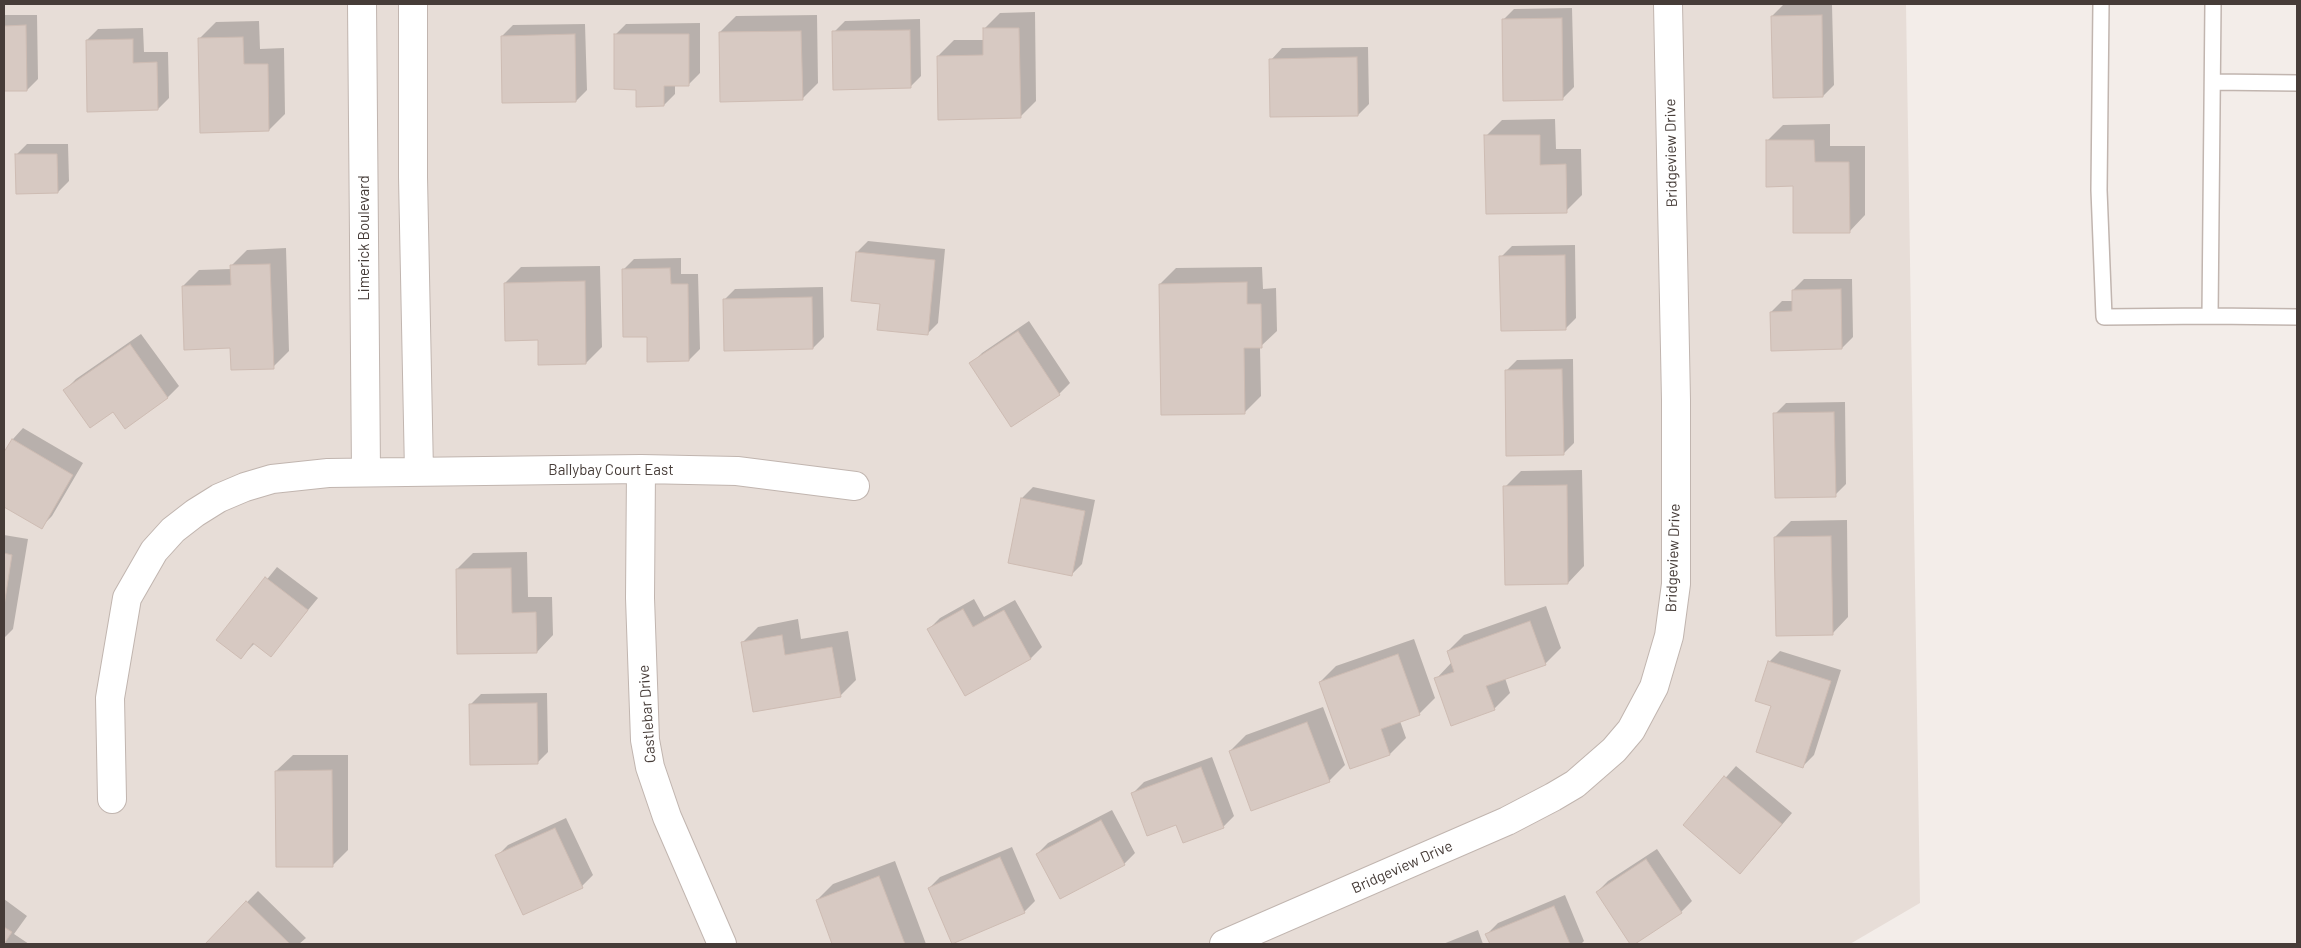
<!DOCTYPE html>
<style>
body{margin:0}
#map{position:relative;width:2301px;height:948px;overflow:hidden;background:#f3ede9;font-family:Barlow,sans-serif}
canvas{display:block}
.frame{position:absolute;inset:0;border:5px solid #463c38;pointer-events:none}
</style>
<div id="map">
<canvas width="2301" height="948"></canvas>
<div class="frame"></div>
</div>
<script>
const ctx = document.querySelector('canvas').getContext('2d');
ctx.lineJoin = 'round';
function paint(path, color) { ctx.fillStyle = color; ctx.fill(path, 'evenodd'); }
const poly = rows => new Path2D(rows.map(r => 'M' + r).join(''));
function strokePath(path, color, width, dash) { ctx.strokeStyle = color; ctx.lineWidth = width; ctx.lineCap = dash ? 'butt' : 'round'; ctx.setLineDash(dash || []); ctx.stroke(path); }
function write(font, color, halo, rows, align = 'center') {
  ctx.font = font + ' Barlow,sans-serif'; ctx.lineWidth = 4.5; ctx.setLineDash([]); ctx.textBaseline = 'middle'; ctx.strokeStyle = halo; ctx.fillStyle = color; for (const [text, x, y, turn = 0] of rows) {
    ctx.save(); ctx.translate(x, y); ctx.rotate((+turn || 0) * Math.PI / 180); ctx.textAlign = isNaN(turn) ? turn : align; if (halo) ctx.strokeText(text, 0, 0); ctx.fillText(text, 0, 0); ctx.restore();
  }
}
paint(poly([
 [4,4,1906,4,1920,903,1850,944,4,944]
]), '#e7ddd7');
paint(poly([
 [1783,5,1832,5,1834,85,1823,96,1772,16],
 [1572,8,1574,87,1563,98,1503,20,1514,9],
 [1035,12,1036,101,1020,117,938,56,954,40,984,40,984,29,1000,13],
 [4,15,37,15,38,79,27,90,4,90],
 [817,15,818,83,802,99,720,32,736,16],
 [920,19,921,76,910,87,834,32,845,21],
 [259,21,260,49,284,48,285,114,269,130,200,38,216,22],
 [700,23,700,73,689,84,675,84,675,94,664,105,637,88,615,35,626,24],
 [585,24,587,90,576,101,502,36,513,25],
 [143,28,144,52,168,52,169,98,158,109,87,40,98,29],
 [1368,47,1369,104,1358,115,1271,60,1282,48],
 [1555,119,1556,149,1581,149,1582,195,1566,211,1486,136,1502,120],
 [1830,124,1830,146,1865,146,1865,215,1849,232,1794,185,1767,141,1783,125],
 [27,144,68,144,69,181,58,192,16,155],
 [868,241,945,249,938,323,927,334,881,302,857,252],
 [1575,245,1576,318,1565,329,1501,257,1512,246],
 [286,248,289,351,273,367,232,347,183,286,199,270,231,269,231,266,247,250],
 [681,258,681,274,698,274,700,349,689,360,648,336,623,270,634,259],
 [600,266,602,347,586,363,539,339,505,283,521,267],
 [1262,267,1263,289,1276,288,1277,331,1260,347,1261,396,1245,412,1160,284,1176,268],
 [1804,279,1852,279,1853,337,1842,348,1771,312,1782,301,1793,301,1793,290],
 [823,287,824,337,813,348,724,300,735,289],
 [1029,321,1070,383,1059,394,971,364,982,353],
 [141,334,179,386,168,397,125,427,113,410,65,390,76,379],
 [1573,359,1574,443,1563,454,1506,371,1517,360],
 [1845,402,1846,484,1835,495,1775,414,1786,403],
 [23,428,83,463,52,516,41,527,4,505,4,454,13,439],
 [1582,470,1584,566,1568,583,1505,487,1521,471],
 [1033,487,1095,500,1082,564,1071,575,1022,498],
 [1847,520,1848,617,1832,634,1775,537,1791,521],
 [4,535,28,539,13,629,4,638],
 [527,552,528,597,552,597,553,635,537,652,457,569,473,553],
 [277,567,318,598,271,655,255,643,241,657,218,640],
 [974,599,984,617,1015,600,1042,647,1031,658,965,695,929,629,940,618],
 [1546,606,1561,648,1545,664,1505,678,1510,693,1494,709,1436,679,1452,662,1448,651,1464,635],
 [798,619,801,639,848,631,856,680,840,696,742,643,758,627],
 [1414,639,1435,698,1419,714,1400,721,1406,738,1390,754,1351,768,1320,682,1336,666],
 [1780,651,1841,670,1814,755,1803,766,1772,706,1769,662],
 [547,693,548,752,537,763,470,705,481,694],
 [1323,707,1345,765,1329,781,1230,751,1246,735],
 [293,755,348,755,348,850,332,866,276,771],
 [1212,757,1234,816,1223,827,1176,823,1133,793,1144,782],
 [1736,766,1792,813,1751,861,1684,825],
 [1112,810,1135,853,1124,864,1037,854,1048,843],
 [566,818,593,875,582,886,497,856,508,845],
 [1012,847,1035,901,1024,912,929,888,940,877],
 [1657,849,1692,901,1681,912,1631,944,1597,892,1608,881],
 [895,861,926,944,834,944,817,900,833,884],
 [258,891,306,938,299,944,206,944],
 [1565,895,1584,941,1581,944,1491,944,1487,934,1498,923],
 [4,899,27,916,14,934,29,944,4,944],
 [1478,930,1483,944,1443,944],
 [171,943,171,944,125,944,126,944]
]), '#0003');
const building = poly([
 [1822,15,1823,97,1773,98,1771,16,1822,15],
 [1562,18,1563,100,1503,101,1502,19,1562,18],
 [26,25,27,91,4,91,4,26,26,25],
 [983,28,1019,28,1021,118,938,120,937,56,983,55,983,28],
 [910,30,911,88,833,90,832,31,910,30],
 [801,31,803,100,720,102,719,32,801,31],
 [575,34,576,102,502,103,501,36,575,34],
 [614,34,689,34,689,86,664,86,664,106,636,107,636,90,614,89,614,34],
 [243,37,244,64,268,64,269,131,200,133,198,38,243,37],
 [133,39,133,63,157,62,158,110,87,112,86,40,133,39],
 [1357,57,1358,116,1270,117,1269,59,1357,57],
 [1484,135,1540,135,1540,165,1566,164,1567,213,1486,214,1484,135],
 [1766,140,1814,140,1815,162,1849,162,1850,233,1793,233,1793,186,1766,187,1766,140],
 [15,154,57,154,58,193,16,194,15,154],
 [856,252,935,260,928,335,877,330,880,304,851,301,856,252],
 [1565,255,1566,330,1501,331,1499,256,1565,255],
 [270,264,274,369,231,370,230,348,184,350,182,286,231,285,230,265,270,264],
 [670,268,671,284,688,284,689,361,647,362,647,337,623,337,622,269,670,268],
 [585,281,586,364,538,365,538,340,505,341,504,283,585,281],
 [1247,282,1247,304,1261,304,1262,348,1244,348,1245,414,1161,415,1159,284,1247,282],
 [1841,289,1842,349,1771,351,1770,312,1792,311,1792,290,1841,289],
 [812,297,813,349,724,351,723,299,812,297],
 [1018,331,1060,395,1011,427,969,363,1018,331],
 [130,344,168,398,125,429,113,412,90,428,63,390,130,344],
 [1562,369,1564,455,1506,456,1505,370,1562,369],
 [1834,412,1836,497,1775,498,1773,413,1834,412],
 [12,439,73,475,42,529,4,507,4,452,12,439],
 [1567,485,1568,584,1505,585,1503,486,1567,485],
 [1021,498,1085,511,1072,576,1008,563,1021,498],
 [1831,536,1833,635,1776,636,1774,537,1831,536],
 [4,553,12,555,4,606,4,553],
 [511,568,512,613,536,612,537,653,457,654,456,569,511,568],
 [265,577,308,610,271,657,253,643,241,659,216,640,265,577],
 [963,609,973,627,1004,610,1031,659,965,696,927,629,963,609],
 [1530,621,1546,665,1486,686,1495,710,1451,726,1434,678,1454,672,1447,651,1530,621],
 [782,635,785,655,832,647,841,697,753,712,741,642,782,635],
 [1398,654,1420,715,1381,729,1390,755,1350,769,1319,682,1398,654],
 [1768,661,1831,681,1803,768,1756,752,1771,706,1755,701,1768,661],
 [537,703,538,764,470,765,469,704,537,703],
 [1307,722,1330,782,1251,811,1229,751,1307,722],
 [1201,767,1224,828,1183,843,1176,825,1147,836,1131,793,1201,767],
 [332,770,333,867,276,867,275,771,332,770],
 [1724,776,1782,824,1740,874,1683,825,1724,776],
 [1101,820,1125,865,1060,899,1036,854,1101,820],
 [555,828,583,888,523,915,495,855,555,828],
 [1000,857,1025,913,952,944,928,888,1000,857],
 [1646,859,1682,913,1635,944,1630,944,1596,892,1646,859],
 [879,876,905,944,832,944,816,900,879,876],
 [246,901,290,944,205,944,246,901],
 [1554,906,1570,944,1490,944,1485,934,1554,906],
 [4,927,12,932,4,944,4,927]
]);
paint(building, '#d7c9c2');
strokePath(building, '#cebcb3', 1);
const lane = poly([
 [2101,4,2099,190,2104,317,2210,316,2213,4],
 [2213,82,2297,83],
 [2210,316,2297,317]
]);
const street = poly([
 [362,4,366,472],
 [413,4,413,177,419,472],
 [641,469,640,598,645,740,650,767,667,817,722,944],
 [112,799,110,698,127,598,154,551,173,530,195,513,219,498,245,487,272,479,328,473,641,469,737,471,855,486],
 [1224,944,1507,821,1553,797,1575,784,1614,750,1631,730,1654,687,1669,636,1676,584,1676,400,1668,4]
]);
strokePath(lane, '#c1b5af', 18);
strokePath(street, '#c1b5af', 30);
strokePath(lane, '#fff', 15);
strokePath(street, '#fff', 28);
write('15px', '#463c38', '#fff', [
 ["Bridgeview Drive",1671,153,-91],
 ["Limerick Boulevard",364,238,-90],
 ["Ballybay Court East",611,470],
 ["Bridgeview Drive",1673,558,-88],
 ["Castlebar Drive",647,714,-94],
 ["Bridgeview Drive",1402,867,-24]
]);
</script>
